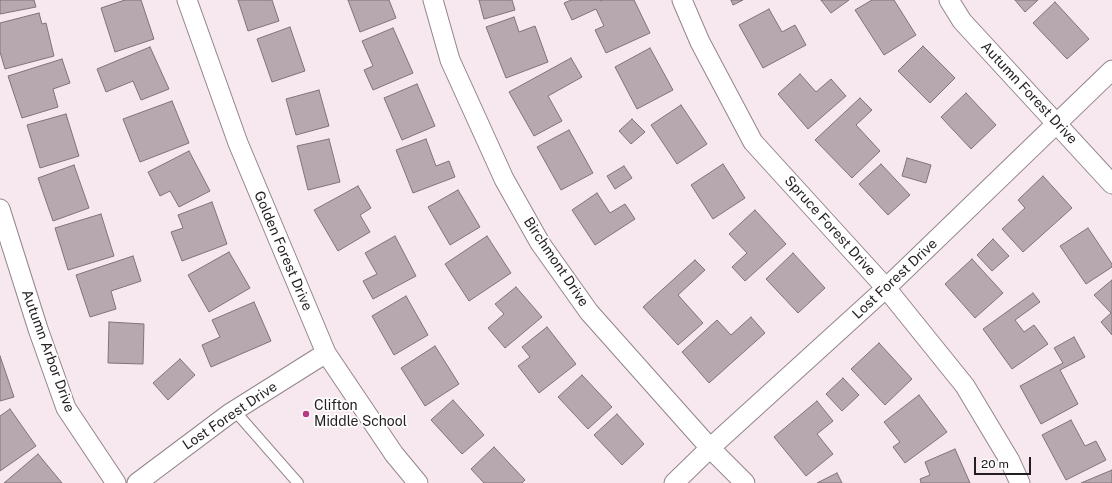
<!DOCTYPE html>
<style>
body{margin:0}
#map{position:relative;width:1112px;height:483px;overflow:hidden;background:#f7e7ee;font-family:"Public Sans",sans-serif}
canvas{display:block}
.scale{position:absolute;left:974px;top:457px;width:57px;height:18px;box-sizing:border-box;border:2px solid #231e20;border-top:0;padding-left:5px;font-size:12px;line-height:14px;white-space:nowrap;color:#231e20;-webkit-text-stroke:3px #fff;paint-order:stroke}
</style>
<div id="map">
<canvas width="1112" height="483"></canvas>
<div class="scale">20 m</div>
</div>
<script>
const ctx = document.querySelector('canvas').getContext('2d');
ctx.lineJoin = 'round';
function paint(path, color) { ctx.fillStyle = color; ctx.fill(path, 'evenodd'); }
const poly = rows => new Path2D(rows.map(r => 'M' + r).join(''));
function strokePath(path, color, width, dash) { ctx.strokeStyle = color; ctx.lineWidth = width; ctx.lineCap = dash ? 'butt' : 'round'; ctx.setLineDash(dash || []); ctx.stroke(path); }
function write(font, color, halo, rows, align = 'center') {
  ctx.font = font + ' "Public Sans",sans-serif'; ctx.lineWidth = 3.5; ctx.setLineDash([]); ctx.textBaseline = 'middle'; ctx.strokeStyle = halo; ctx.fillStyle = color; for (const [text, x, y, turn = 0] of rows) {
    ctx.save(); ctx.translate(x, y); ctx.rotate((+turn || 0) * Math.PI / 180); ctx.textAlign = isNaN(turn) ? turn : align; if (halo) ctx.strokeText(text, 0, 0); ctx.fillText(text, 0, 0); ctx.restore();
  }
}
const building = poly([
 [0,0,34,0,36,7,0,14,0,0],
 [125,0,141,0,154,39,115,52,101,8,125,0],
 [238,0,272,0,279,21,248,31,238,0],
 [348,0,389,0,396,18,360,32,348,0],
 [479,0,512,0,515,10,484,19,479,0],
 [571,0,600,0,601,1,603,0,634,0,650,33,606,53,595,30,604,26,596,9,572,20,564,3,571,0],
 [731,0,743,0,733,5,731,0],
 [821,0,849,0,831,13,821,0],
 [872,0,894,0,916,35,884,55,855,10,872,0],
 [1015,0,1038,0,1025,12,1015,0],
 [1055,2,1089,39,1067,59,1033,23,1055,2],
 [769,9,782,32,795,25,806,45,763,68,739,25,769,9],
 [39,13,42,24,46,23,54,56,5,69,0,52,0,23,39,13],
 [514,17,519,32,535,26,548,62,506,78,486,27,514,17],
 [290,27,305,71,272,82,257,39,290,27],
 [393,28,413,73,373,90,364,70,373,66,362,41,393,28],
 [923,46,955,78,930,103,898,71,923,46],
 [150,47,169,89,141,100,133,81,106,92,97,69,150,47],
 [650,48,673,90,637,109,615,67,650,48],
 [571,58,582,77,548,96,562,121,534,136,509,92,571,58],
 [62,59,70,83,53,89,58,107,22,118,8,76,62,59],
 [800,74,816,92,831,79,846,96,808,129,778,94,800,74],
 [417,84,435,126,402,140,384,98,417,84],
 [319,90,329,126,296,135,286,99,319,90],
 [966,93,996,125,971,149,941,117,966,93],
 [860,98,872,110,856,125,880,151,852,178,815,140,860,98],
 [172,101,189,143,140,162,123,119,172,101],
 [681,105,707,144,677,164,651,125,681,105],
 [66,114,79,156,40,168,27,125,66,114],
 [632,119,645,132,631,144,619,131,632,119],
 [569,130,593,173,561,190,537,147,569,130],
 [329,139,340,182,308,190,297,146,329,139],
 [426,139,436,166,449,161,455,177,413,193,396,150,426,139],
 [189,151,210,191,179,207,170,191,160,196,148,172,189,151],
 [907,158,931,165,926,183,902,176,907,158],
 [723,164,745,198,713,219,691,185,723,164],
 [881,164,910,195,888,215,859,184,881,164],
 [74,165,89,208,53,221,38,178,74,165],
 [624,166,632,178,615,189,607,176,624,166],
 [1043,176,1072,208,1023,252,1002,229,1025,208,1018,200,1043,176],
 [358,186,371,208,360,215,370,232,338,251,314,210,358,186],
 [458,190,480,227,450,245,428,207,458,190],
 [597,193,610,213,625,204,635,219,595,245,572,210,597,193],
 [212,202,227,244,182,261,171,232,183,228,178,215,212,202],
 [755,210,786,244,745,281,732,267,747,253,729,234,755,210],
 [101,214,114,256,68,270,55,228,101,214],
 [1088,228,1112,264,1112,267,1086,284,1060,246,1088,228],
 [395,236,416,276,373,299,363,281,377,274,365,253,395,236],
 [487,236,511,273,469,301,445,264,487,236],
 [993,239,1009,256,992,271,977,255,993,239],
 [229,252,250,288,209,312,188,275,229,252],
 [793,253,825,288,798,313,766,279,793,253],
 [133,256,141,281,111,291,116,309,90,317,76,275,133,256],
 [972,259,1003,293,975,318,945,284,972,259],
 [695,260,705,270,678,295,703,323,678,345,643,307,695,260],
 [1112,280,1112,335,1101,322,1111,313,1094,295,1112,280],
 [516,287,542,317,505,348,488,328,504,314,495,304,516,287],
 [1033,293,1040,302,1015,320,1024,332,1034,325,1048,344,1012,369,983,329,1033,293],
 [406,296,428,335,394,355,372,316,406,296],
 [254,302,271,341,211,367,202,345,220,337,212,320,254,302],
 [751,317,765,333,709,383,682,352,717,320,731,335,751,317],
 [109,322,144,324,143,364,108,363,109,322],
 [547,327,576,364,539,393,518,366,530,357,522,347,547,327],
 [1074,337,1085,357,1060,370,1078,404,1041,424,1020,386,1063,363,1054,348,1074,337],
 [879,343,912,379,885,405,851,369,879,343],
 [435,346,459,384,425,406,401,368,435,346],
 [0,356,14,397,0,401,0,356],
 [180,359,195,375,168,400,153,383,180,359],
 [582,375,612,407,588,429,558,397,582,375],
 [843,378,859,395,842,411,826,394,843,378],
 [919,395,947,432,905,463,893,447,900,442,884,422,919,395],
 [453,400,484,435,462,454,431,420,453,400],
 [817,401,833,421,817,434,833,454,806,476,774,437,817,401],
 [10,409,36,446,0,471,0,416,10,409],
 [617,414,644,444,622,465,594,435,617,414],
 [1071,420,1085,446,1096,441,1106,460,1066,480,1042,435,1071,420],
 [494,447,525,480,522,483,484,483,471,469,494,447],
 [955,449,970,483,921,483,920,479,930,475,925,462,955,449],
 [38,454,62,483,4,483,38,454],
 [1112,470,1112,483,1081,483,1112,470],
 [837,473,842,483,817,483,837,473]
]);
paint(building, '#b7a8af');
strokePath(building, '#807278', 1);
const lane = poly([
 [234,410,298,483]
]);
const street = poly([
 [187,0,238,143,326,353,394,454,418,483],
 [433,0,450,60,504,179,540,243,589,312,710,448,745,483],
 [682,0,700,42,753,142,886,288,965,386,1010,461,1020,483],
 [949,0,962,21,1112,184],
 [0,209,38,329,66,408,116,483],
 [137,483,229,414,326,353],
 [674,483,710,448,886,288,1112,70]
]);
strokePath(lane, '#93858b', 12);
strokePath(street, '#93858b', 21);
strokePath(lane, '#fff', 10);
strokePath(street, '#fff', 19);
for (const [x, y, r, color] of [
 [306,414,4,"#ba3a84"]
]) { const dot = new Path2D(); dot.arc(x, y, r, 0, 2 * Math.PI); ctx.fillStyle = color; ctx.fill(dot); strokePath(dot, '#fff', 1.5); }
write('14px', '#231e20', '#fff', [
 ["Autumn Forest Drive",1029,93,47],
 ["Spruce Forest Drive",830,226,48],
 ["Golden Forest Drive",283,251,67],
 ["Birchmont Drive",556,262,56],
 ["Lost Forest Drive",895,279,-43],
 ["Autumn Arbor Drive",48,351,70],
 ["Lost Forest Drive",230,416,-34]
]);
write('14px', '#231e20', '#fff', [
 ["Clifton",314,406],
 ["Middle School",314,422]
], 'left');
</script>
